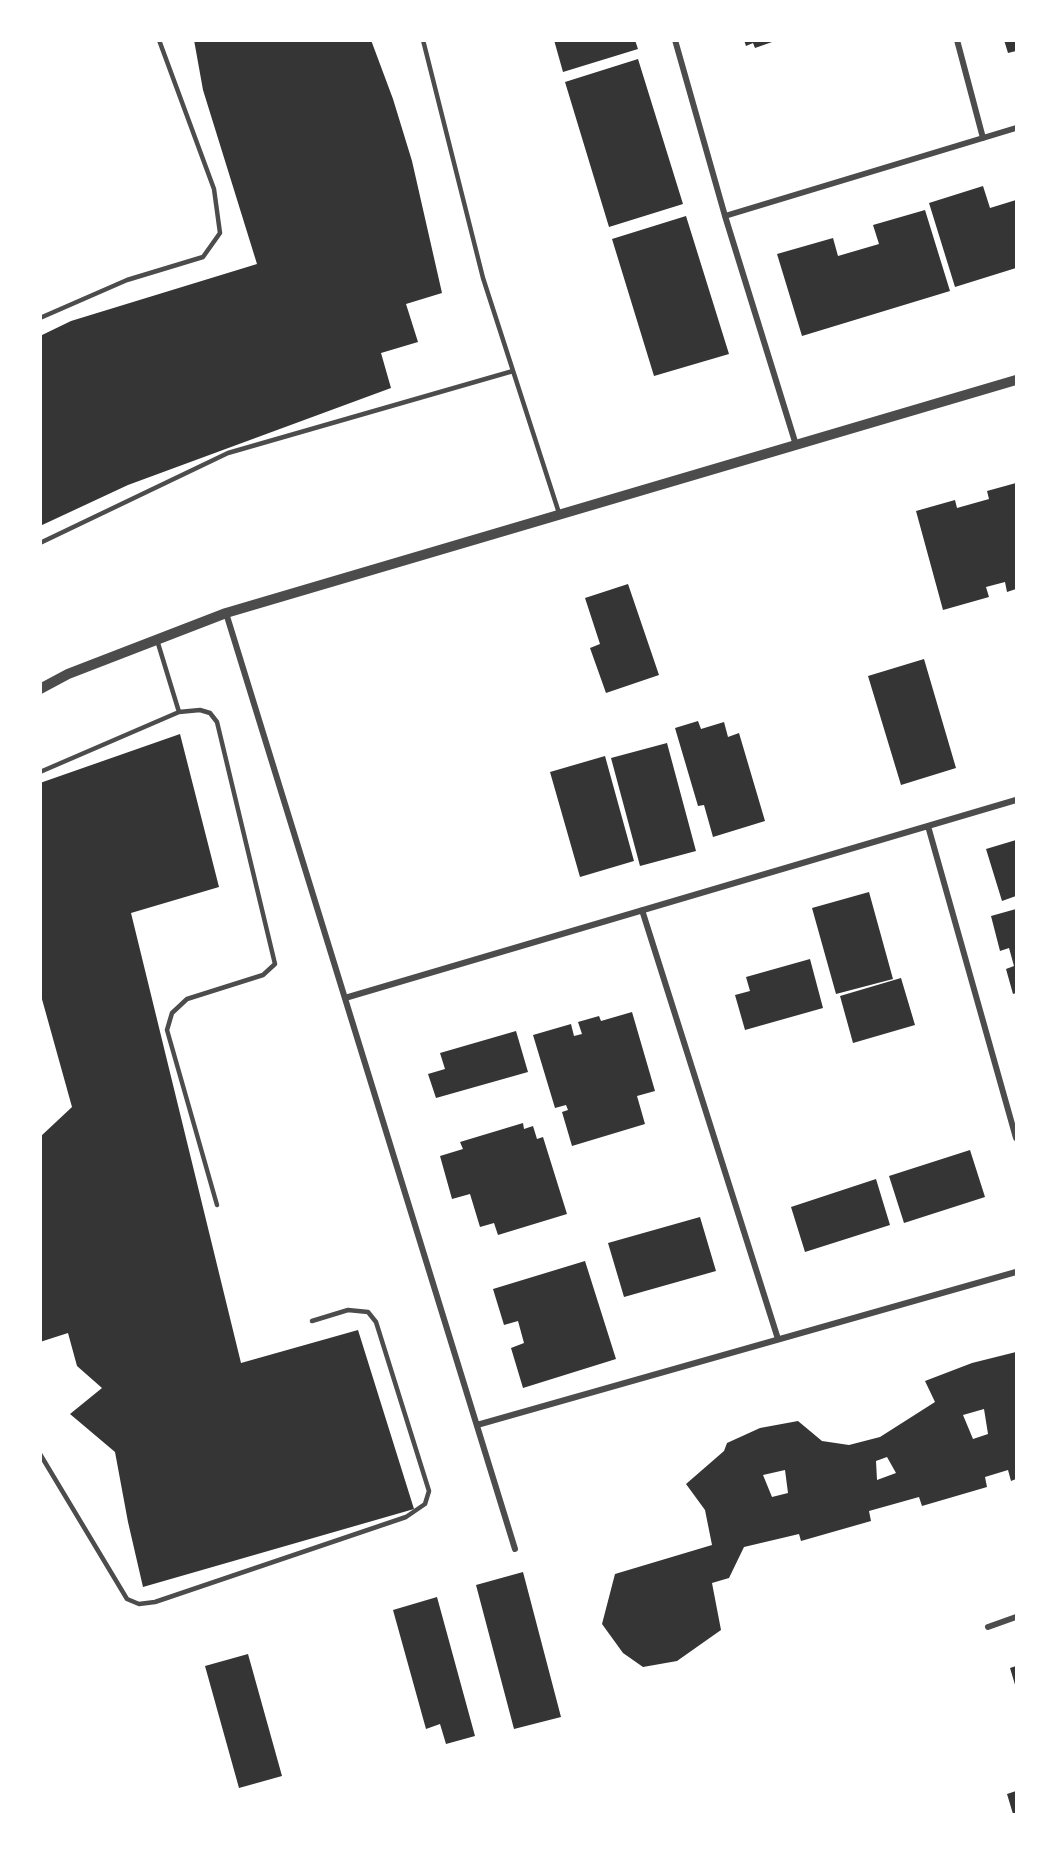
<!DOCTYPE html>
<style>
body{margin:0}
#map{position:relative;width:1057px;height:1855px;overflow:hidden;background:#fff;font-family:Mulish,sans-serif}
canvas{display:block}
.frame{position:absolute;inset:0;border:42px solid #fff;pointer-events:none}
</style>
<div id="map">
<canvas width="1057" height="1855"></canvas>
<div class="frame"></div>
</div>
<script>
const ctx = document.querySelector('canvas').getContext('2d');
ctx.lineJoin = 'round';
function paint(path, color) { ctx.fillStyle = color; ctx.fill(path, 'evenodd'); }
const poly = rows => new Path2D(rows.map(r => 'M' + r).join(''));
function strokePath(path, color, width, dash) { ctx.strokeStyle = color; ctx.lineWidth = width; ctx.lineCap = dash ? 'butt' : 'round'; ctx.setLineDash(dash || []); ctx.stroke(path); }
paint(poly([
 [194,40,371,40,393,99,412,161,442,293,406,304,418,342,381,353,391,388,128,485,40,526,40,336,71,321,257,264,203,90],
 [554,40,635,40,638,49,563,72],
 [744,40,775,40,775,41,755,48,753,43,746,46],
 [1004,40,1016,40,1016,51,1008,53],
 [638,59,683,204,609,227,565,82],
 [983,186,990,208,1016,200,1016,268,955,287,929,203],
 [925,210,950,291,802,336,777,254,833,238,838,256,879,244,873,225],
 [686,216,729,354,654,376,612,239],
 [1016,483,1016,589,1007,592,1005,582,986,587,989,597,943,610,916,511,955,500,957,508,989,499,987,491],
 [628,584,659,675,606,693,590,648,600,644,585,598],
 [924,659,956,768,901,785,868,676],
 [698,721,701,729,724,722,728,737,739,733,765,821,713,837,704,805,698,806,675,728],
 [180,734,219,887,131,913,241,1363,358,1330,414,1509,143,1587,128,1522,115,1452,70,1414,102,1388,77,1366,68,1333,40,1342,40,1137,72,1107,40,992,40,783],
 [667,743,696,851,640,866,611,758],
 [605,756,634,861,580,877,550,772],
 [1016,840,1016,896,1002,901,986,849],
 [869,892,893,979,836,994,812,908],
 [1016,909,1016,993,1013,994,1006,969,1014,966,1009,948,1000,951,991,916],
 [810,959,823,1008,745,1030,735,995,750,991,746,977],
 [901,978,915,1025,853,1043,840,996],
 [632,1012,655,1091,637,1096,645,1124,572,1146,562,1112,568,1110,566,1105,555,1108,533,1035,571,1024,574,1036,582,1034,578,1022,599,1016,601,1021],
 [516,1031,528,1072,436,1098,428,1074,445,1069,440,1053],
 [523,1123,524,1129,533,1126,537,1139,543,1137,567,1214,498,1235,494,1223,480,1227,470,1194,452,1199,440,1156,463,1149,460,1142],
 [970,1150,985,1197,904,1223,889,1176],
 [876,1179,890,1225,805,1252,791,1207],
 [700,1217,716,1271,624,1297,608,1243],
 [585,1261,616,1359,523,1388,511,1348,524,1343,518,1321,504,1325,493,1289],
 [1016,1352,1016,1479,1011,1481,1008,1470,985,1477,987,1487,922,1506,919,1497,869,1511,871,1521,801,1541,799,1534,744,1547,729,1578,712,1583,721,1630,677,1661,643,1667,623,1653,602,1624,615,1574,712,1545,705,1510,686,1484,724,1451,727,1443,760,1428,798,1421,822,1441,849,1445,880,1437,935,1402,925,1381,972,1363],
 [984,1409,988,1434,973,1439,963,1415],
 [887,1457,896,1473,877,1480,876,1461],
 [785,1470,788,1493,772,1497,763,1475],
 [523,1572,561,1717,514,1729,476,1585],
 [437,1597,475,1736,446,1744,440,1724,426,1729,393,1610],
 [248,1654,282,1776,239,1788,205,1666],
 [1016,1666,1016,1688,1010,1668],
 [1016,1791,1016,1814,1013,1814,1007,1794]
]), '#353535');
strokePath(poly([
 [423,40,483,278,559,513],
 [40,318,127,280,203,257,220,233,214,189,159,40],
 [40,543,228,453,513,371],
 [157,640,179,712],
 [40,772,179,712,200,710,210,713,217,722,275,964,263,975,187,999,172,1013,167,1030,217,1205],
 [40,1454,127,1599,139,1604,155,1602,406,1517,425,1504,429,1491,376,1322,368,1312,348,1310,312,1321]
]), '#4c4c4c', 4.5);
strokePath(poly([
 [675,40,725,216,796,445],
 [957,40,983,138],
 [725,216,1016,128],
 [226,613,515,1549],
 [928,826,1016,1138],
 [642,910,778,1339],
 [345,998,1016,800],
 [477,1425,1016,1272],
 [988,1627,1016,1617]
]), '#4c4c4c', 6);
strokePath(poly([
 [40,689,68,674,226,613,1016,380]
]), '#4c4c4c', 10);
</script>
